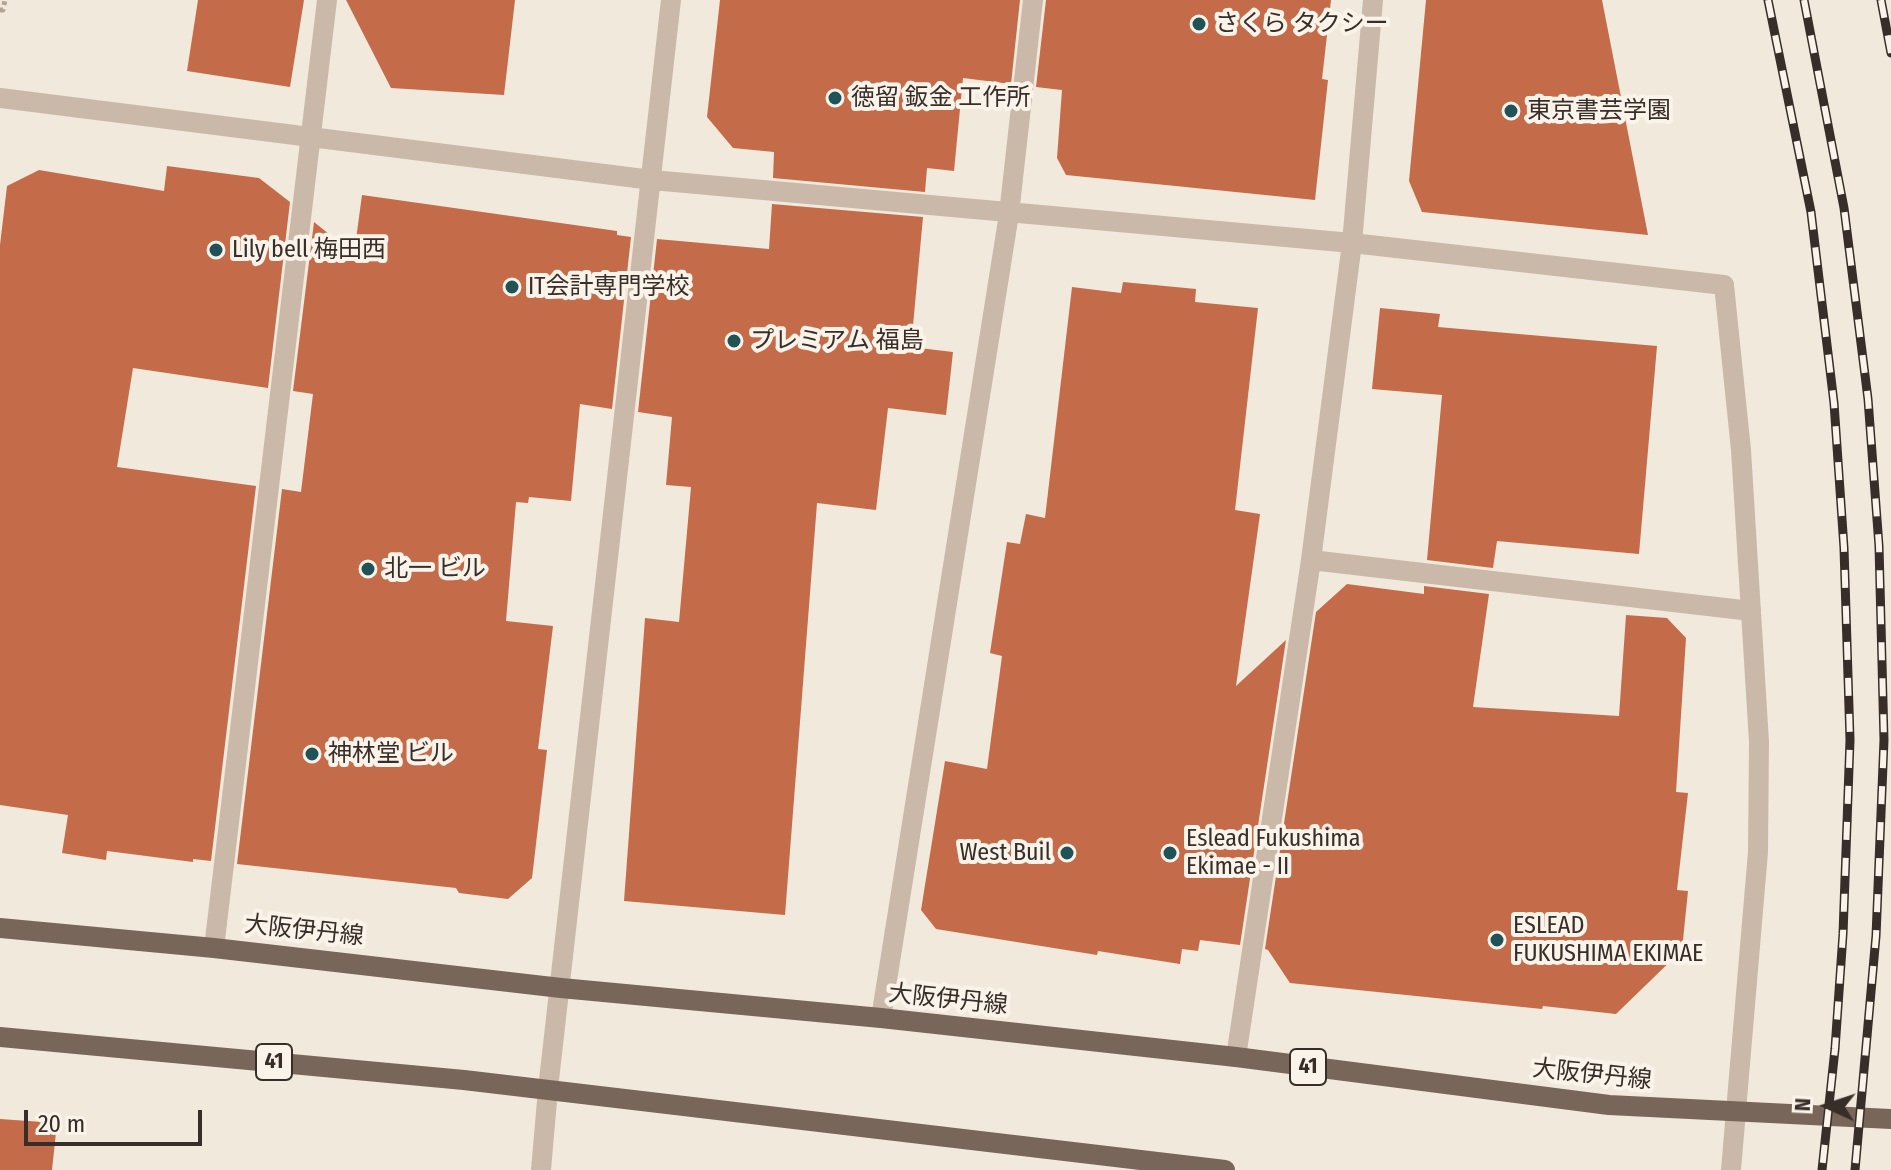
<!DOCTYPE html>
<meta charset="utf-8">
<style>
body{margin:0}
#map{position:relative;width:1891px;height:1170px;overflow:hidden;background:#f2e9dd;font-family:"Fira Sans Condensed",sans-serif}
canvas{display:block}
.north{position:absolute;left:1787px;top:1066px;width:80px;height:80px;-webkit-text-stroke:6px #faf3ea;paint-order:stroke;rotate:273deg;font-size:22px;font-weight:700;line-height:32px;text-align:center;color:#372e29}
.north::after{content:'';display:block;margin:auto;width:28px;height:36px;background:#372e29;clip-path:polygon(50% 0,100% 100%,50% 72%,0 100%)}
.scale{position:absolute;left:24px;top:1110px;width:178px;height:36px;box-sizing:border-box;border:4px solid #372e29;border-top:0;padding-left:10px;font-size:24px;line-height:28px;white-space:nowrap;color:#372e29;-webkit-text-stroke:6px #faf3ea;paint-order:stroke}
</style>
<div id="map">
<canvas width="1891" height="1170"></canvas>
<div class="north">N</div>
<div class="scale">20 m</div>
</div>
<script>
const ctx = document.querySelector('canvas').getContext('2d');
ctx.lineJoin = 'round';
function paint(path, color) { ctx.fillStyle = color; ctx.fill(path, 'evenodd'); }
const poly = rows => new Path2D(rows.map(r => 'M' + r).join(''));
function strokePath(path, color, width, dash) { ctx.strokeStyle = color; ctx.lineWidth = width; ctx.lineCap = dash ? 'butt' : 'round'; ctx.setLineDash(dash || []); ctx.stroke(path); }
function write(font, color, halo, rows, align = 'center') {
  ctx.font = font + ' "Fira Sans Condensed","Noto Sans JP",sans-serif'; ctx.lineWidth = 8; ctx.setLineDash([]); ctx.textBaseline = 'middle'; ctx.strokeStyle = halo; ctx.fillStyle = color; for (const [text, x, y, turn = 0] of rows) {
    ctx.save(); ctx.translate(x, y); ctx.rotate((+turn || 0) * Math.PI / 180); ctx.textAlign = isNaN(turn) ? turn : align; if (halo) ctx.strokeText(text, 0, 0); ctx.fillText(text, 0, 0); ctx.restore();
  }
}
paint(poly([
 [198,0,304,0,290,87,187,71],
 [346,0,515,0,504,95,391,88],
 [720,0,1020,0,1011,84,963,78,954,171,927,168,925,192,773,178,774,152,733,148,707,117],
 [1046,0,1331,0,1322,79,1328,80,1315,200,1066,175,1057,158,1062,90,1036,87],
 [1426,0,1602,0,1648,235,1422,212,1409,181],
 [167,166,259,178,290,202,268,388,133,368,117,467,256,486,211,861,193,859,193,862,107,851,106,860,62,853,68,815,0,805,0,245,7,186,39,170,164,191],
 [362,195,617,231,617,235,631,237,612,409,580,404,571,501,529,497,528,503,516,502,506,621,553,626,538,749,547,750,532,878,508,899,459,893,456,888,237,864,282,489,301,492,313,394,293,391,314,222,354,254],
 [772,204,923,217,911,347,953,352,946,415,888,408,876,510,817,503,785,915,624,901,645,618,679,622,691,487,666,485,672,417,638,412,657,239,769,249],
 [1123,282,1196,289,1195,302,1258,308,1235,510,1260,514,1236,686,1286,640,1240,945,1200,940,1198,951,1182,949,1180,964,1098,951,1097,955,936,929,921,910,945,761,987,769,1002,656,990,653,1007,542,1020,544,1026,514,1045,518,1072,287,1121,293],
 [1380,308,1440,314,1438,327,1657,346,1639,554,1497,541,1493,568,1427,560,1442,395,1372,389],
 [1347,584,1424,594,1424,586,1489,594,1473,707,1619,716,1626,615,1667,618,1686,638,1676,792,1688,793,1677,890,1688,891,1682,950,1616,1014,1543,1006,1542,1009,1290,983,1268,950,1265,949,1316,612],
 [0,1119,57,1123,52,1170,0,1170]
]), '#c46b49');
strokePath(poly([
 [0,10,3,10,5,0]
]), '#b6a393', 5, [4, 4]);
strokePath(poly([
 [0,98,652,180,1352,243,1724,285],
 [1311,560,1751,611],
 [214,948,327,0],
 [881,1018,1009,214,1033,0],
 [1236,1057,1311,560,1352,243,1373,0],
 [541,1170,548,1089,671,0]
]), '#cab9a9', 20);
strokePath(poly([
 [1724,285,1741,450,1759,742,1758,852,1731,1170]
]), '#cab9a9', 20);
strokePath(poly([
 [0,928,214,948,561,988,881,1018,1236,1057,1609,1105,1891,1119],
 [0,1037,464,1080,1225,1170]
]), '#79665a', 20);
const rail = poly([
 [1768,0,1811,212,1834,403,1844,548,1850,740,1843,934,1835,1049,1822,1170],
 [1804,0,1844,208,1868,399,1879,546,1884,740,1876,936,1855,1170],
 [1881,0,1891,53]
]);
strokePath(rail, '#372e29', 9);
strokePath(rail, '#faf3ea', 6, [18]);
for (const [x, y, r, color] of [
 [1199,24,8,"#1f5358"],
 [835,98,8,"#1f5358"],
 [1511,111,8,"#1f5358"],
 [216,250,8,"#1f5358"],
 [512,287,8,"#1f5358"],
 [734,341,8,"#1f5358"],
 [368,569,8,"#1f5358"],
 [312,754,8,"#1f5358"],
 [1067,853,8,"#1f5358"],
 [1170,853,8,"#1f5358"],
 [1497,940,8,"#1f5358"]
]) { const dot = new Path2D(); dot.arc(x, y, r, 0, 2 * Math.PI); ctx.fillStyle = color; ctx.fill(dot); strokePath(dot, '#faf3ea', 3); }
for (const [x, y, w] of [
 [274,1062,36],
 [1308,1067,36]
]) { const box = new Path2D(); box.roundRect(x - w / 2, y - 18, w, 36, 6); ctx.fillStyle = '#faf3ea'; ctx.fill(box); strokePath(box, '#372e29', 2); }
write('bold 22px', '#372e29', null, [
 ["41",274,1062],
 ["41",1308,1067]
]);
write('24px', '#372e29', '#faf3ea', [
 ["さくら タクシー",1215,24],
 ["徳留 鈑金 工作所",851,98],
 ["東京書芸学園",1527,111],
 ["Lily bell 梅田西",232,250],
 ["IT会計専門学校",528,287],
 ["プレミアム 福島",750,341],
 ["北一 ビル",384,569],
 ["神林堂 ビル",328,754],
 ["Eslead Fukushima",1186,839],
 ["Ekimae - II",1186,867],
 ["West Buil",1051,853,"right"],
 ["ESLEAD",1513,926],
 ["FUKUSHIMA EKIMAE",1513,954]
], 'left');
write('24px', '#372e29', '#faf3ea', [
 ["大阪伊丹線",304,931,6],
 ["大阪伊丹線",948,1000,6],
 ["大阪伊丹線",1592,1075,6]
]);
</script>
